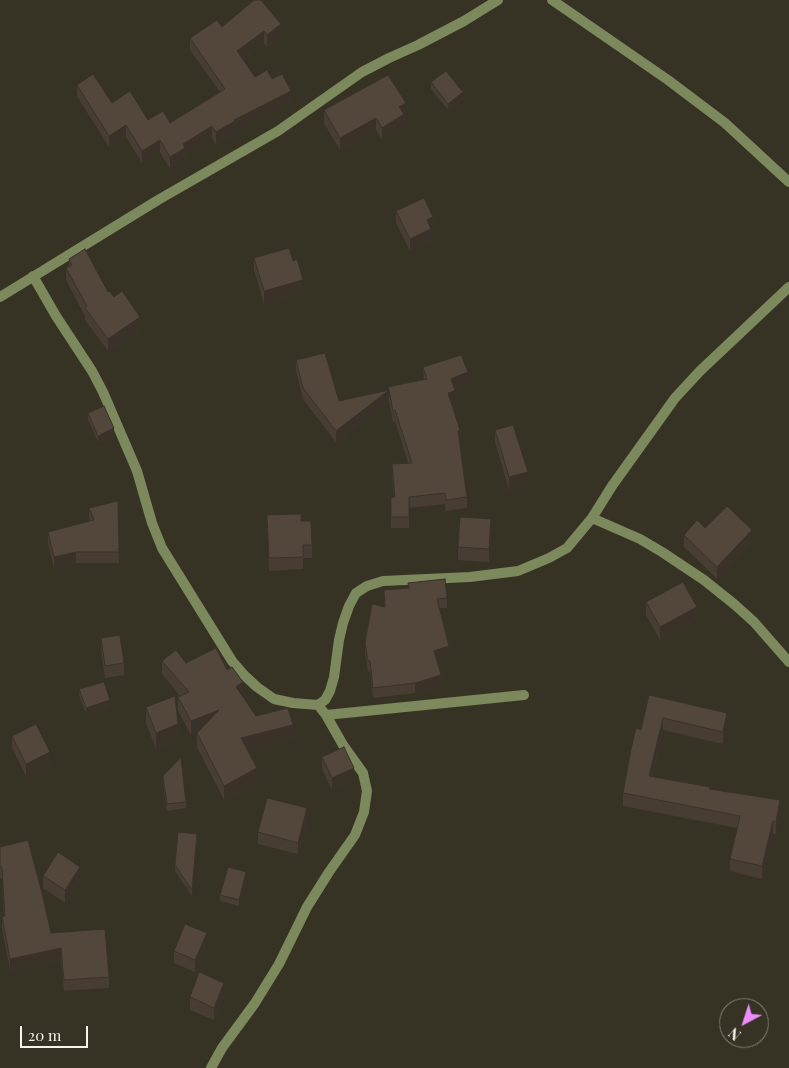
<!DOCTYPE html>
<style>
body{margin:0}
#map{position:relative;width:789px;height:1068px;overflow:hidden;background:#373324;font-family:"Playfair Display",serif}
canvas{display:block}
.north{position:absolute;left:719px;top:998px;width:50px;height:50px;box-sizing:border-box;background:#373324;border:1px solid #848174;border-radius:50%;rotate:220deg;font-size:14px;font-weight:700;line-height:20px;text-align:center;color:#f7f5eb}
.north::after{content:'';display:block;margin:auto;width:18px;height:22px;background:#ed8cfa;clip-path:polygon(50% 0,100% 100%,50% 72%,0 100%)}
.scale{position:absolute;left:20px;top:1026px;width:68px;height:22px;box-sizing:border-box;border:2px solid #f7f5eb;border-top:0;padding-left:6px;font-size:15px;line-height:18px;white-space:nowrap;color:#f7f5eb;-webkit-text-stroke:4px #373324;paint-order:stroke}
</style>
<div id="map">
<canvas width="789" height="1068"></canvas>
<div class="north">N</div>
<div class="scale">20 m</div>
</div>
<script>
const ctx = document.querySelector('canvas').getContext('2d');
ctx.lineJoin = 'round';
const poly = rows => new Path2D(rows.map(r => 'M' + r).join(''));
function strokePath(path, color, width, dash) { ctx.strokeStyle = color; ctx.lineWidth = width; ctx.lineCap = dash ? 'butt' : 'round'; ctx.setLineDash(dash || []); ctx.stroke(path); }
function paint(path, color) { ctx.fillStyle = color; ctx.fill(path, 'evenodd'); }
strokePath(poly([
 [552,0,668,80,725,123,789,182],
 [33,276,56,316,92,371,103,392,137,471,152,523,162,548,232,661,244,675,257,687,274,699,293,703,318,705,325,700,330,691,334,677,339,640,343,623,349,606,356,593,367,586,383,581,470,577,518,571,549,558,567,548,592,518,612,486,675,398,700,371,789,287],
 [0,297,158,200,278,131,362,72,389,58,418,45,464,21,498,0],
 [592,518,640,539,662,552,704,580,734,604,754,622,789,662],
 [326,715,524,695],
 [211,1068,222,1048,255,1003,279,964,307,907,329,872,355,835,364,812,367,791,363,773,343,745,326,715,318,705]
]), '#7b895d', 10);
paint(poly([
 [254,0,281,35,267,47,264,43,243,59,255,77,272,79,291,103,235,131,235,133,216,144,212,138,185,155,185,160,170,169,160,152,142,163,126,137,109,147,77,96,77,85,112,103,148,120,170,123,220,92,190,50,190,38,222,27],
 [431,82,463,98,448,110,431,89],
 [324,110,406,115,404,117,404,127,382,140,376,130,340,150,324,123],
 [396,211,433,230,431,231,431,241,410,251,396,223],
 [254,258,293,261,303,292,264,304,254,270],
 [69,259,114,297,140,329,108,351,85,320,85,316,66,280,66,268,69,267],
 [296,360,339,401,388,390,388,387,424,380,423,367,468,383,454,389,455,402,451,403,460,441,459,441,467,497,467,508,446,511,445,504,409,508,409,528,391,528,391,497,394,497,392,475,392,464,408,463,395,421,393,422,389,401,336,442,303,399,296,371],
 [88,413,114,435,98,442,88,420],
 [495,430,528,484,509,490,495,442],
 [118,501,119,563,76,563,54,569,48,543,48,532,90,521,89,519,89,508],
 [267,515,301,521,312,545,312,558,303,558,303,569,269,571],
 [705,528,752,542,717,579,684,547,684,535],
 [491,531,489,562,458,560,458,547],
 [408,583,447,598,447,608,440,608,449,656,437,661,441,686,415,693,373,698,370,671,368,672,365,653,365,643,384,606,384,590,408,588],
 [646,602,697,619,660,640,646,615],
 [101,638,124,663,124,675,105,678,101,650],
 [162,661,186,663,227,670,242,696,256,716,293,739,248,750,257,782,224,800,197,747,197,732,191,735,178,711,178,697,180,696,162,674],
 [79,689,110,707,86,714,79,695],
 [649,695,727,725,723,744,663,730,652,777,710,789,780,813,776,834,773,834,762,879,730,871,730,859,737,828,623,806,623,793,641,730],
 [146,707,178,740,156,749,146,723],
 [12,736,50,765,26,776,12,748],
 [322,757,354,780,332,790,322,769],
 [163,776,186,802,186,808,167,811,163,782],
 [307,819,298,854,258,844,258,832],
 [197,840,192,896,175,871,175,865],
 [0,847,51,933,109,977,109,988,64,991,61,959,10,970,2,928,2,917,4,916,2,878,0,878],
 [43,876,80,880,65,903,43,888],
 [246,878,239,906,220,901,220,895],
 [207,945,195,972,174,963,174,951],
 [224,995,214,1020,190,1010,190,997]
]), '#473d33');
paint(poly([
 [281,24,281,35,267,47,267,35],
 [264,31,264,43,237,63,237,51],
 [291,91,291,103,235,131,235,133,216,144,216,132,234,120],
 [463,92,463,98,448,110,448,104],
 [406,103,406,115,404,117,404,127,382,140,382,128,399,107],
 [376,118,376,130,340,150,340,138],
 [126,125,126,137,109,147,109,136],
 [212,126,212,138,185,155,185,160,170,169,170,157,183,144],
 [160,140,160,152,142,163,142,151],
 [433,217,433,230,431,231,431,241,410,251,410,239,427,220],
 [303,280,303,292,264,304,264,291],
 [140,317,140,329,108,351,108,339],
 [468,372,468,383,451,390,451,379],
 [389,390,389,401,336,442,336,431],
 [455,391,455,402,448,404,448,393],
 [114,428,114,435,98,442,98,436],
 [460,430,460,441,458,442,458,431],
 [528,472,528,484,509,490,509,477],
 [491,519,491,531,489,562,489,549],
 [752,530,752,542,717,579,717,567],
 [76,552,76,563,54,569,54,557],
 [697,607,697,619,660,640,660,627],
 [449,646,449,656,434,662,434,651],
 [441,675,441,686,415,693,415,683],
 [243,682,243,696,236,687],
 [110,700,110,707,86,714,86,708],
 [219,710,219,724,191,735,191,721],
 [727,713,727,725,723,744,723,732],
 [663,718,663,730,649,788,649,776],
 [178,724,178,740,156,749,156,733],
 [293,725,293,739,241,752,241,738],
 [50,752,50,765,26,776,26,764],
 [257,768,257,782,224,800,224,786],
 [354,768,354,780,332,790,332,778],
 [780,800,780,813,776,834,776,822],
 [307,808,307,819,298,854,298,843],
 [773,821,773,834,762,879,762,866],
 [197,834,197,840,192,896,192,890],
 [80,867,80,880,65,903,65,890],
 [246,872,246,878,239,906,239,900],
 [207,933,207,945,195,972,195,960],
 [61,948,61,959,10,970,10,959],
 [224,983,224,995,214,1020,214,1008]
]), '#3a3229');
const building = poly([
 [254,0,261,0,281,24,267,35,264,31,237,51,255,77,267,70,272,79,282,74,291,91,234,120,235,121,216,132,212,126,183,144,185,148,170,157,160,140,142,151,126,125,109,136,77,85,93,74,112,103,130,91,148,120,163,111,170,123,225,89,190,38,217,20,222,27,254,0],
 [446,71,463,92,448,104,431,82,446,71],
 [388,75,406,103,399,107,404,114,382,128,376,118,340,138,324,110,388,75],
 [424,198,433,217,427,220,431,229,410,239,396,211,424,198],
 [289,248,293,261,297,259,303,280,264,291,254,258,289,248],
 [85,249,108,292,109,291,114,297,122,291,140,317,108,339,85,308,87,306,66,268,72,265,69,259,85,249],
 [325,353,339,401,389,390,388,387,427,379,423,367,461,355,468,372,451,379,455,391,448,393,460,430,458,431,467,497,446,500,445,493,409,497,409,517,391,517,391,497,395,497,392,464,412,463,395,410,393,411,389,390,336,431,303,388,296,360,325,353],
 [104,406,114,428,98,436,88,413,104,406],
 [513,425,528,472,509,477,495,430,513,425],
 [118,501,119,552,76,552,54,557,48,532,94,520,89,508,118,501],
 [727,506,752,530,717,567,684,535,697,520,705,528,727,506],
 [301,514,301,521,311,521,312,545,303,545,303,557,269,558,267,515,301,514],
 [460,517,491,519,489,549,458,547,460,517],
 [445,579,447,598,437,599,449,646,434,651,441,675,415,683,373,688,370,661,368,661,365,643,372,604,385,607,384,590,409,588,408,583,445,579],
 [683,582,697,607,660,627,646,602,683,582],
 [120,635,124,663,105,666,101,638,120,635],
 [216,648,227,670,232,667,243,682,236,687,256,716,288,708,293,725,241,738,257,768,224,786,197,733,219,710,191,721,178,697,189,692,162,661,176,650,186,663,216,648],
 [104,682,110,700,86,708,79,689,104,682],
 [649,695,727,713,723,732,663,718,649,776,710,787,709,789,780,800,776,822,773,821,762,866,730,859,740,816,623,793,631,749,636,728,641,730,649,695],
 [175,696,178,724,156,733,146,707,175,696],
 [36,724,50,752,26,764,12,736,36,724],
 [344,747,354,768,332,778,322,757,344,747],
 [181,757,186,802,167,804,163,776,181,757],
 [267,798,307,808,298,843,258,832,267,798],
 [178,832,197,834,192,890,175,865,178,832],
 [28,840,42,893,51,933,105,929,109,977,64,980,61,948,10,959,2,917,5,916,2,867,0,867,0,847,28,840],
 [58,852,80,867,65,890,43,876,58,852],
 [228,867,246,872,239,900,220,895,228,867],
 [185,924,207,933,195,960,174,951,185,924],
 [199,972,224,983,214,1008,190,997,199,972]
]);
paint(building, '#53473b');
strokePath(building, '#3a3229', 1);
</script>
